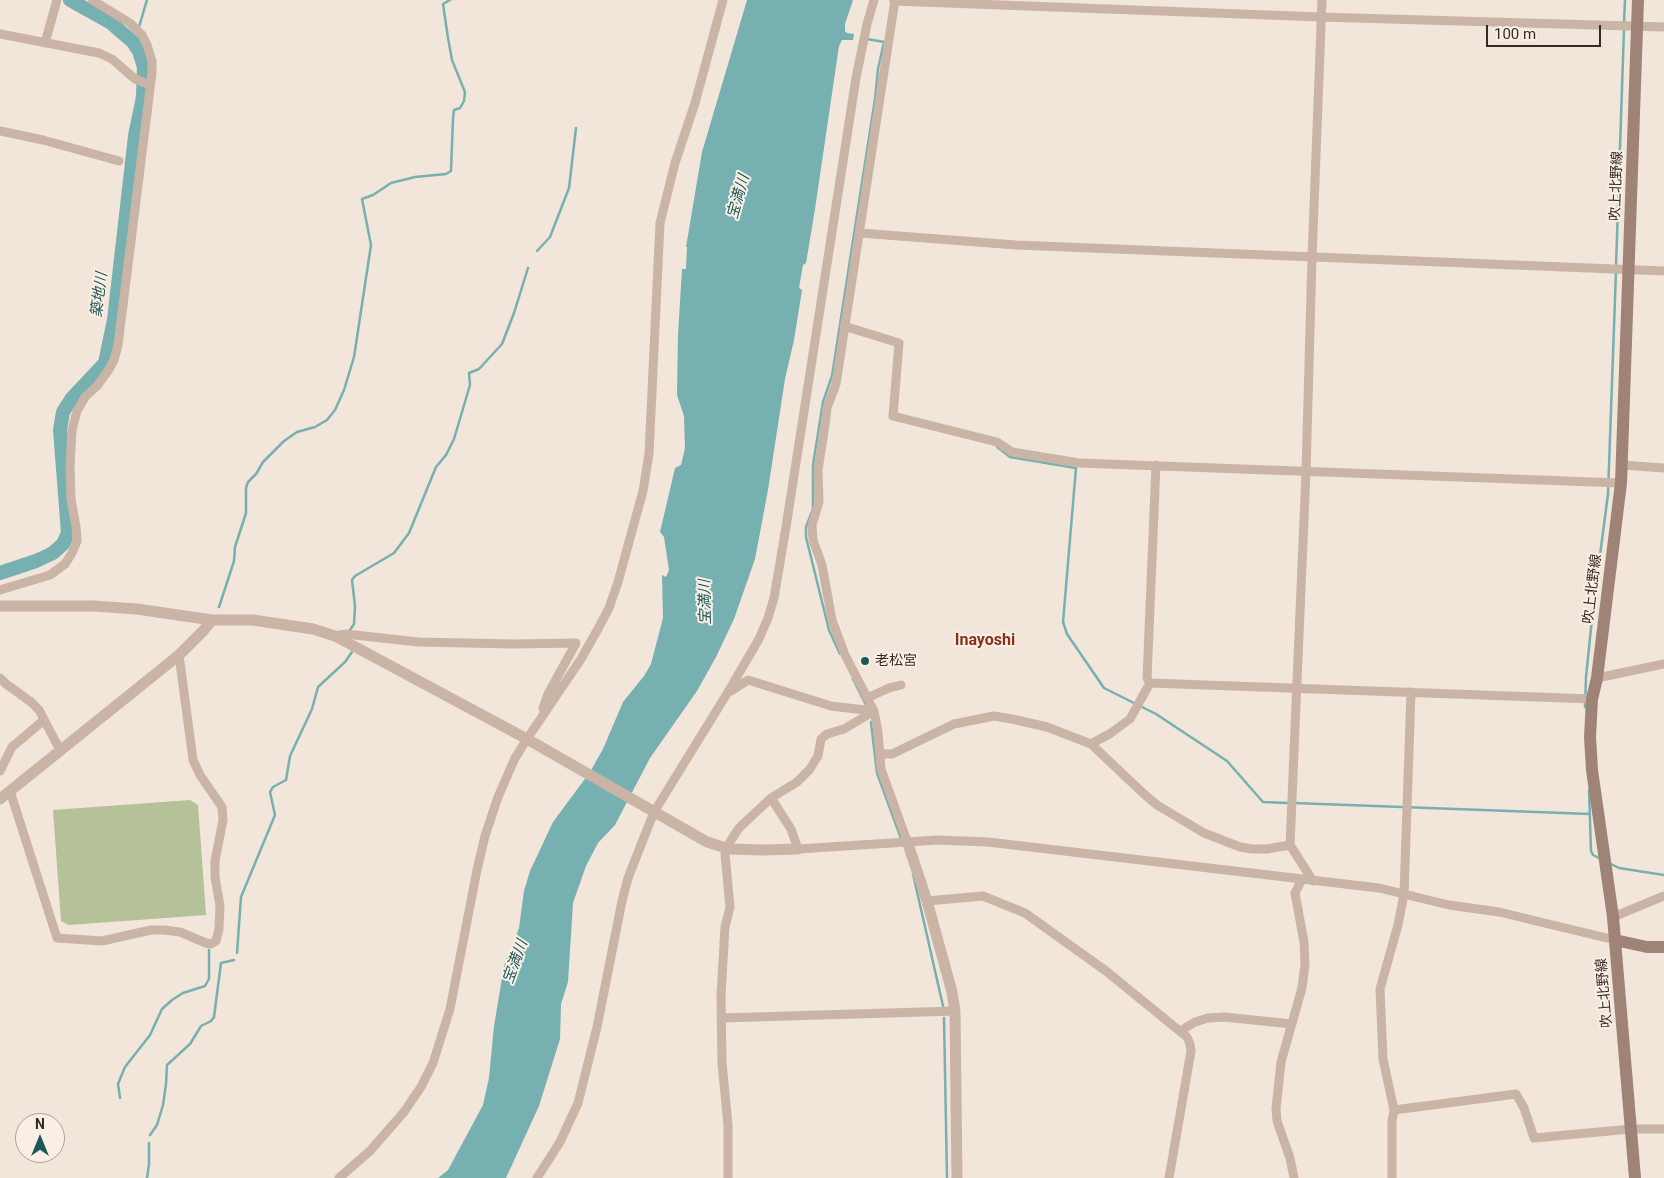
<!DOCTYPE html>
<meta charset="utf-8">
<style>
body{margin:0}
#map{position:relative;width:1664px;height:1178px;overflow:hidden;background:#f2e5d9;font-family:Roboto,sans-serif}
canvas{display:block}
.north{position:absolute;left:15px;top:1113px;width:50px;height:50px;box-sizing:border-box;background:#faefe5;border:1px solid #aca099;border-radius:50%;rotate:0deg;font-size:14px;font-weight:700;line-height:20px;text-align:center;color:#362a26}
.north::after{content:'';display:block;margin:auto;width:18px;height:22px;background:#1b5758;clip-path:polygon(50% 0,100% 100%,50% 72%,0 100%)}
.scale{position:absolute;left:1486px;top:25px;width:115px;height:22px;box-sizing:border-box;border:2px solid #362a26;border-top:0;padding-left:6px;font-size:15px;line-height:18px;white-space:nowrap;color:#362a26;-webkit-text-stroke:4px #faefe5;paint-order:stroke}
</style>
<div id="map">
<canvas width="1664" height="1178"></canvas>
<div class="north">N</div>
<div class="scale">100 m</div>
</div>
<script>
const ctx = document.querySelector('canvas').getContext('2d');
ctx.lineJoin = 'round';
function paint(path, color) { ctx.fillStyle = color; ctx.fill(path, 'evenodd'); }
const poly = rows => new Path2D(rows.map(r => 'M' + r).join(''));
function strokePath(path, color, width, dash) { ctx.strokeStyle = color; ctx.lineWidth = width; ctx.lineCap = dash ? 'butt' : 'round'; ctx.setLineDash(dash || []); ctx.stroke(path); }
function write(font, color, halo, rows, align = 'center') {
  ctx.font = font + ' Roboto,"Noto Sans JP",sans-serif'; ctx.lineWidth = 4; ctx.setLineDash([]); ctx.textBaseline = 'middle'; ctx.strokeStyle = halo; ctx.fillStyle = color; for (const [text, x, y, turn = 0] of rows) {
    ctx.save(); ctx.translate(x, y); ctx.rotate((+turn || 0) * Math.PI / 180); ctx.textAlign = isNaN(turn) ? turn : align; if (halo) ctx.strokeText(text, 0, 0); ctx.fillText(text, 0, 0); ctx.restore();
  }
}
paint(poly([
 [190,800,198,805,206,915,69,925,61,921,53,810]
]), '#b5c199');
paint(poly([
 [747,0,853,0,845,24,845,31,847,33,854,34,853,40,842,40,839,46,815,209,806,263,803,265,799,288,802,290,794,340,785,379,768,490,755,559,734,619,716,657,697,691,650,758,615,825,598,843,586,866,573,903,568,982,561,1004,560,1039,539,1106,506,1178,438,1178,448,1170,483,1105,489,1078,494,1026,504,966,508,954,512,948,519,928,524,891,530,871,553,822,590,772,603,749,623,702,644,676,651,664,663,618,662,575,666,577,669,570,664,537,660,532,675,468,681,465,685,448,684,416,677,395,678,335,682,269,686,269,687,247,686,247,702,152]
]), '#77b0b0');
strokePath(poly([
 [1624,23,1625,0],
 [139,27,147,0],
 [139,51,139,38],
 [537,251,550,237,569,188,576,128],
 [1616,266,1624,29],
 [997,447,1010,457,1076,468,1063,622,1067,634,1104,688,1156,714,1227,761,1263,802,1288,803],
 [219,607,234,561,235,547,246,513,246,488,248,482,256,474,263,462,284,441,297,432,315,427,327,420,335,410,344,390,354,357,371,245,362,199,373,195,391,183,415,177,446,174,451,171,453,118,454,110,460,108,464,101,465,92,452,60,448,38,443,4,450,0],
 [350,630,354,624,355,606,352,580,355,576,394,553,409,533,436,467,446,455,454,439,470,385,469,373,479,369,502,344,514,313,528,268],
 [840,654,829,630,806,537,806,527,813,509,813,465,823,402,832,376,875,99,878,69,884,42,867,39],
 [853,679,866,705],
 [1585,707,1586,677,1593,609,1608,494,1616,271],
 [871,722,877,773,902,841],
 [1589,790,1591,851,1593,855,1601,859],
 [1294,803,1590,814],
 [1611,864,1619,868,1664,875],
 [913,874,943,1006],
 [237,953,241,897,275,815,270,792,273,787,286,780,290,756,312,709,318,687,345,662,352,652],
 [944,1018,947,1178],
 [120,1098,118,1084,125,1067,150,1035,162,1009,172,1000,183,993,205,986,209,979,209,950],
 [150,1135,157,1125,163,1105,166,1084,167,1065,190,1044,201,1026,211,1021,214,1017,221,963,234,960],
 [147,1178,149,1164,149,1143]
]), '#77b0b0', 2.5);
strokePath(poly([
 [0,573,36,561,53,553,63,544,68,533,60,430,63,412,72,398,105,363,114,320,135,136,143,97,144,67,139,51,133,42,111,23,70,0]
]), '#77b0b0', 14);
strokePath(poly([
 [895,0,836,384,827,408,825,425,818,470,819,502,812,525,813,540,822,565,832,620,845,655,874,711,878,732,881,769,907,841],
 [894,1,1321,17,1664,27],
 [0,34,99,53,112,59,135,79,148,84],
 [45,43,57,0],
 [0,131,43,140,119,161],
 [860,233,1016,245,1664,271],
 [844,326,899,343,893,416,997,442,1012,452,1079,463,1621,483],
 [1622,465,1664,468],
 [0,590,50,575,65,564,72,553,77,541,76,527,71,499,70,466,72,430,77,411,85,397,97,386,108,371,114,360,118,345,152,73,152,61,147,45,142,35,130,23,92,0],
 [335,636,346,634,418,642,513,644,576,643,548,694,543,708],
 [0,678,6,684,31,702,39,710,60,750],
 [1597,678,1664,664],
 [1150,683,1147,678,1156,465],
 [731,691,748,680,831,706,873,711],
 [867,698,889,688,901,685],
 [1091,744,1111,733,1130,719,1150,683,1592,699],
 [880,754,892,754,954,724,994,716,1012,719,1047,727,1091,744,1144,794,1157,805,1204,833,1240,847,1252,849,1267,849,1290,845],
 [0,771,12,747,44,720],
 [10,791,57,938,102,941,151,930,164,930,180,932,206,943,211,944,216,941,219,929,220,906,215,877,215,861,223,820,222,807,200,775,193,760,179,655],
 [771,798,791,829,798,849,938,840,988,842,1379,888,1449,905,1499,912,1615,940],
 [728,845,739,828,771,798,797,782,810,769,818,756,821,739,827,734,844,729,874,711],
 [725,854,730,907,725,927,721,995,722,1063,728,1125,728,1178],
 [1313,881,1290,845,1306,472,1312,258,1322,0],
 [927,901,983,896,1025,913,1106,971,1187,1037,1190,1044,1191,1051,1169,1178],
 [1613,917,1664,896],
 [721,1018,955,1011],
 [1180,1031,1195,1022,1208,1018,1224,1017,1292,1024],
 [1394,1110,1516,1094,1524,1108,1534,1138,1631,1129,1664,1129],
 [339,1178,370,1151,404,1112,421,1087,433,1063,450,1009,477,870,485,836,498,797,515,758,527,739,581,659,599,627,609,608,618,582,643,491,649,454,660,223,675,163,695,103,723,0],
 [537,1178,560,1142,578,1103,597,1027,622,901,628,878,654,812,728,692,759,639,768,618,774,598,786,527,856,78,867,24,874,0],
 [1294,1178,1290,1158,1277,1121,1276,1109,1281,1062,1302,988,1305,964,1304,942,1295,893,1302,879],
 [1392,1178,1392,1121,1394,1110,1383,1059,1380,989,1398,925,1404,894,1411,692]
]), '#cab4a5', 9);
strokePath(poly([
 [0,606,93,606,137,609,212,620,253,620,313,629,335,636,527,739,707,842,729,849,762,850,798,849],
 [0,799,179,655,203,631,212,620],
 [907,841,927,901,952,992,955,1011,957,1178]
]), '#cab4a5', 11);
strokePath(poly([
 [1615,940,1647,947,1664,947],
 [1635,1178,1613,917,1592,770,1590,737,1592,699,1597,678,1621,483,1638,0]
]), '#9e8376', 12);
for (const [x, y, r, color] of [
 [865,661,5,"#1b5758"]
]) { const dot = new Path2D(); dot.arc(x, y, r, 0, 2 * Math.PI); ctx.fillStyle = color; ctx.fill(dot); strokePath(dot, '#faefe5', 2); }
write('14px', '#362a26', '#faefe5', [
 ["吹上北野線",1617,186,-88],
 ["吹上北野線",1593,589,-83],
 ["吹上北野線",1605,993,-95]
]);
write('14px', '#362a26', '#faefe5', [
 ["老松宮",875,661]
], 'left');
write('italic 15px', '#1b5758', '#faefe5', [
 ["宝満川",739,197,-74],
 ["築地川",100,295,-83],
 ["宝満川",706,602,-91],
 ["宝満川",516,962,-70]
]);
write('bold 16px', '#87311d', '#faefe5', [
 ["Inayoshi",985,641]
]);
</script>
